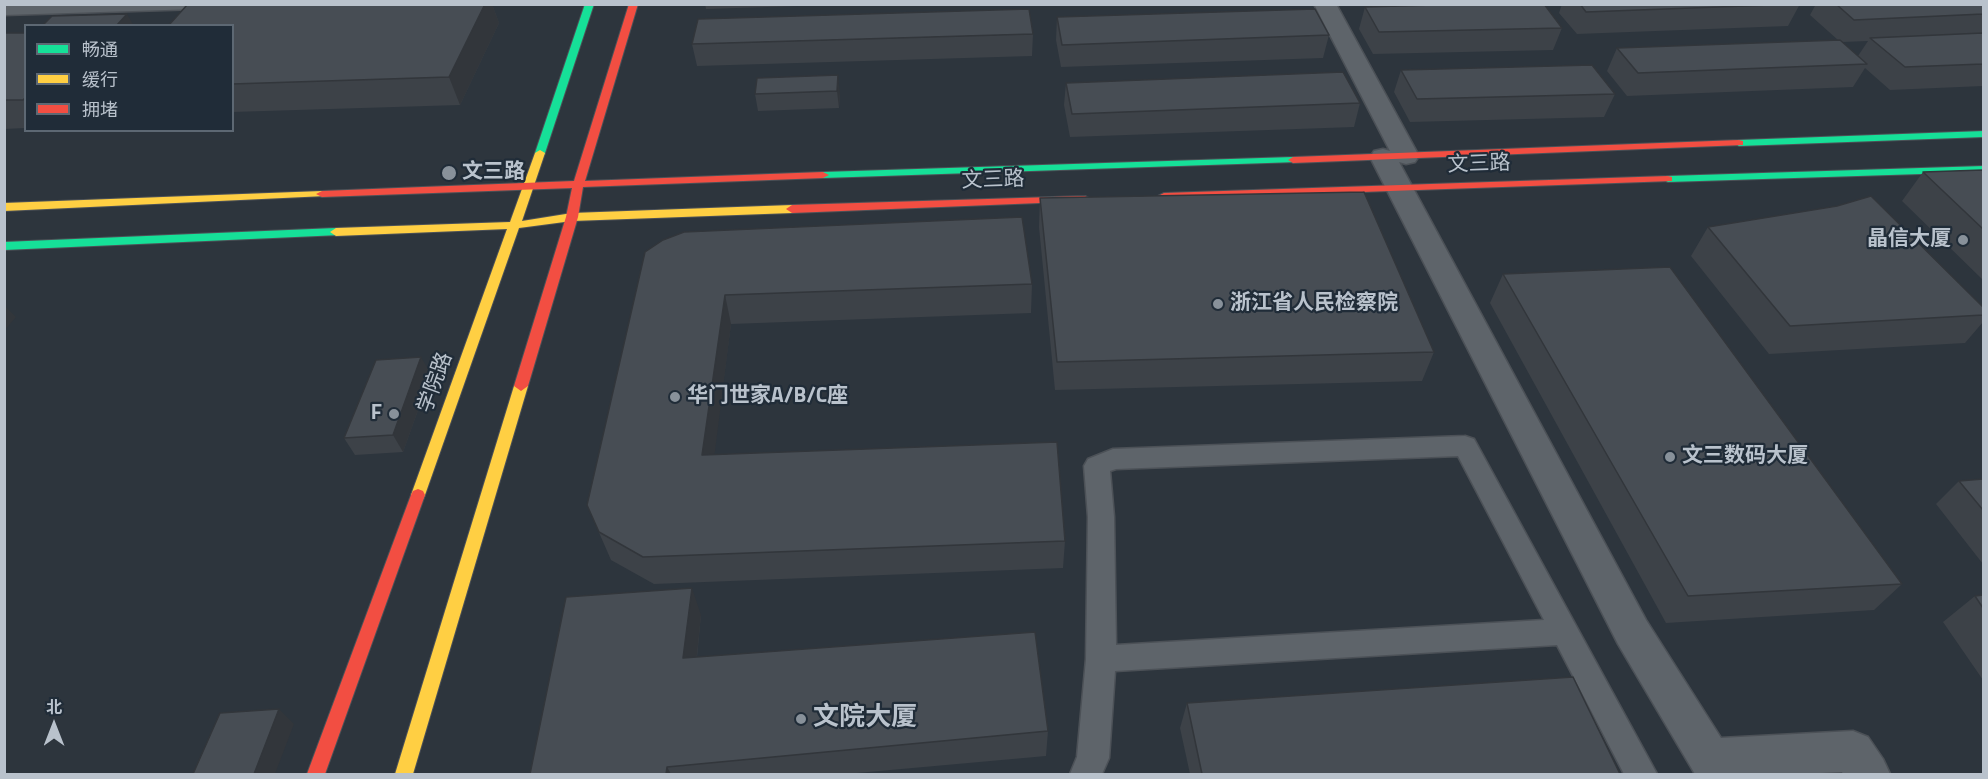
<!DOCTYPE html>
<meta charset="utf-8">
<style>
body{margin:0}
#map{position:relative;width:1988px;height:779px;overflow:hidden;background:#2d353d;font-family:"Titillium Web","Noto Sans SC",sans-serif}
canvas{display:block}
.frame{position:absolute;inset:0;border:6px solid #b9c2cc;pointer-events:none}
.legend{position:absolute;left:24px;top:24px;width:210px;height:108px;box-sizing:border-box;background:#202c38;border:2px solid #5d6873;margin:0;padding:8px 10px;list-style:none;font-size:18px;color:#b9c2cc}
.legend li{display:flex;align-items:center;gap:12px;height:30px}
.legend b{width:30px;border:2px solid #5d6873}
.north{position:absolute;left:24px;top:695px;width:60px;height:60px;-webkit-text-stroke:4px #202c38;paint-order:stroke;rotate:0deg;font-size:16px;font-weight:700;line-height:24px;text-align:center;color:#b9c2cc}
.north::after{content:'';display:block;margin:auto;width:21px;height:27px;background:#b9c2cc;clip-path:polygon(50% 0,100% 100%,50% 72%,0 100%)}
</style>
<div id="map">
<canvas width="1988" height="779"></canvas>
<div class="frame"></div>
<ul class="legend">
<li><b style="height:8px;background:#16e098"></b>畅通</li>
<li><b style="height:8px;background:#ffcf43"></b>缓行</li>
<li><b style="height:8px;background:#f24e42"></b>拥堵</li>
</ul>
<div class="north">北</div>
</div>
<script>
const ctx = document.querySelector('canvas').getContext('2d');
ctx.lineJoin = 'round';
const poly = rows => new Path2D(rows.map(r => 'M' + r).join(''));
function strokePath(path, color, width, dash) { ctx.strokeStyle = color; ctx.lineWidth = width; ctx.lineCap = dash ? 'butt' : 'round'; ctx.setLineDash(dash || []); ctx.stroke(path); }
function paint(path, color) { ctx.fillStyle = color; ctx.fill(path, 'evenodd'); }
function write(font, color, halo, rows, align = 'center') {
  ctx.font = font + ' "Titillium Web","Noto Sans SC",sans-serif'; ctx.lineWidth = 4.5; ctx.setLineDash([]); ctx.textBaseline = 'middle'; ctx.strokeStyle = halo; ctx.fillStyle = color; for (const [text, x, y, turn = 0] of rows) {
    ctx.save(); ctx.translate(x, y); ctx.rotate((+turn || 0) * Math.PI / 180); ctx.textAlign = isNaN(turn) ? turn : align; if (halo) ctx.strokeText(text, 0, 0); ctx.fillText(text, 0, 0); ctx.restore();
  }
}
const lane = poly([
 [206,4,198,9,4,15,4,5,206,4],
 [1465,436,1474,439,1657,774,1624,774,1557,645,1115,671,1109,758,1102,774,1070,774,1077,757,1086,659,1088,517,1084,466,1088,459,1113,449,1465,436],
 [1458,456,1544,620,1116,645,1114,517,1110,471,1116,469,1458,456]
]);
const street = poly([
 [1314,4,1336,4,1419,156,1415,162,1406,164,1399,162,1646,620,1721,738,1853,731,1868,737,1883,759,1890,774,1843,774,1842,772,1801,774,1695,774,1618,644,1370,157,1374,151,1383,149,1390,151,1314,4]
]);
const fast = poly([
 [585,4,594,4,545,153,544,155,536,155,535,153,585,4],
 [1984,131,1984,137,1739,146,1734,143,1739,140,1984,131],
 [1293,157,1297,158,1297,162,823,178,817,175,823,172,1293,157],
 [1984,166,1984,172,1668,182,1662,179,1668,176,1984,166],
 [336,228,340,229,342,232,340,235,4,250,4,242,336,228]
]);
const slow = poly([
 [540,150,545,153,522,221,572,213,792,205,798,209,792,213,572,221,519,228,425,495,423,499,418,501,413,499,411,495,507,229,336,236,330,232,336,228,510,222,535,153,540,150],
 [322,191,328,194,326,196,4,211,4,203,322,191],
 [521,381,528,386,413,774,395,774,514,386,521,381]
]);
const jam = poly([
 [629,4,638,4,585,181,823,172,829,175,823,178,583,187,578,217,528,386,521,391,514,386,566,217,572,188,322,197,316,194,322,191,574,181,629,4],
 [1739,140,1743,141,1743,145,1293,163,1288,160,1293,157,1739,140],
 [1668,176,1672,177,1672,181,1164,199,1158,196,1164,193,1668,176],
 [1085,196,1091,199,1089,201,792,213,786,209,792,205,1085,196],
 [418,489,423,491,425,495,325,774,307,774,411,495,413,491,418,489]
]);
strokePath(lane, '#4c5157', 3);
strokePath(street, '#4c5157', 3);
strokePath(fast, '#4c5157', 2);
strokePath(slow, '#4c5157', 2);
strokePath(jam, '#4c5157', 2);
paint(lane, '#5e646a');
paint(street, '#5e646a');
paint(fast, '#16e098');
paint(slow, '#ffcf43');
paint(jam, '#f24e42');
paint(poly([
 [214,4,492,4,499,23,460,105,232,112,232,26,169,25],
 [705,4,860,4,706,9],
 [1562,4,1800,4,1788,26,1577,34,1559,13],
 [1816,4,1983,4,1983,86,1890,90,1865,68,1853,87,1627,96,1607,71,1617,48,1838,40,1810,15],
 [1868,41,1858,56,1842,42],
 [1365,7,1562,28,1553,50,1373,54,1359,29],
 [1057,17,1329,35,1323,58,1061,67,1056,40],
 [4,33,26,33,26,128,4,129],
 [1033,34,1032,56,697,66,692,44],
 [1401,70,1615,94,1604,117,1410,122,1394,92],
 [757,78,840,92,839,108,758,111,755,94],
 [1066,83,1360,103,1354,127,1070,137,1064,105],
 [1983,170,1983,280,1902,201,1923,172],
 [1040,198,1434,352,1422,381,1055,390,1039,227],
 [1708,227,1983,307,1983,322,1965,343,1769,354,1691,256],
 [645,252,1032,284,1031,313,731,324,714,454,1065,541,1063,568,654,584,611,560,587,505],
 [1503,274,1902,584,1874,610,1666,623,1490,303],
 [431,374,403,452,355,455,344,438],
 [1983,479,1983,564,1936,504,1959,481],
 [1983,595,1983,680,1943,622,1975,596],
 [701,615,697,657,1048,731,1046,756,846,774,530,774],
 [1187,703,1620,774,1190,774,1180,728]
]), '#3d4248');
paint(poly([
 [485,4,492,4,499,23,460,105,449,77],
 [127,14,134,26,116,26],
 [838,75,840,92,839,108,837,91],
 [725,295,731,324,711,483,702,455],
 [4,305,16,317,4,331],
 [421,357,431,374,403,452,393,435],
 [692,588,701,615,694,683,683,658],
 [279,709,294,724,275,774,254,774],
 [667,767,671,774,666,774]
]), '#32363b');
const building = poly([
 [214,4,485,4,449,77,232,84,232,26,158,26,169,25,187,5,214,4],
 [1469,4,1544,4,1562,28,1379,32,1365,7,1469,4],
 [1580,4,1797,4,1586,12,1580,4],
 [1836,4,1983,4,1983,14,1854,20,1836,4],
 [1029,9,1033,34,692,44,698,19,1029,9],
 [1315,9,1329,35,1062,45,1057,17,1315,9],
 [127,14,116,26,42,26,52,16,127,14],
 [4,33,26,33,26,97,23,100,4,100,4,33],
 [1983,33,1983,64,1905,67,1870,38,1983,33],
 [1840,40,1867,64,1638,73,1617,48,1840,40],
 [1592,65,1615,94,1417,99,1401,70,1592,65],
 [1343,72,1360,103,1072,114,1066,83,1343,72],
 [838,75,837,91,755,94,757,78,838,75],
 [1983,170,1983,229,1923,172,1983,170],
 [1364,192,1434,352,1057,362,1040,198,1364,192],
 [1871,196,1983,307,1983,315,1790,326,1708,227,1837,206,1871,196],
 [1022,217,1032,284,725,295,702,455,1057,442,1065,541,643,557,599,532,587,505,645,252,663,240,684,232,1022,217],
 [1670,267,1902,584,1688,596,1503,274,1670,267],
 [421,357,393,435,344,438,376,360,421,357],
 [1983,479,1983,510,1959,481,1983,479],
 [692,588,683,658,1035,632,1048,731,667,767,666,774,530,774,566,597,692,588],
 [1983,595,1983,608,1975,596,1983,595],
 [1573,677,1620,774,1202,774,1187,703,1573,677],
 [279,709,254,774,193,774,220,713,279,709]
]);
paint(building, '#474d54');
strokePath(building, '#32363b', 1.5);
for (const [x, y, r, color] of [
 [449,173,8,"#88919a"],
 [1963,240,6,"#88919a"],
 [1218,304,6,"#88919a"],
 [675,397,6,"#88919a"],
 [394,414,6,"#88919a"],
 [1670,457,6,"#88919a"],
 [801,719,6,"#88919a"]
]) { const dot = new Path2D(); dot.arc(x, y, r, 0, 2 * Math.PI); ctx.fillStyle = color; ctx.fill(dot); strokePath(dot, '#202c38', 2); }
write('21px', '#b9c2cc', '#202c38', [
 ["文三路",1479,165,-2],
 ["文三路",993,181,-2],
 ["学院路",436,383,-70]
]);
write('bold 21px', '#b9c2cc', '#202c38', [
 ["文三路",462,173],
 ["晶信大厦",1951,240,"right"],
 ["浙江省人民检察院",1230,304],
 ["华门世家A/B/C座",687,397],
 ["F",382,414,"right"],
 ["文三数码大厦",1682,457]
], 'left');
write('bold 26px', '#b9c2cc', '#202c38', [
 ["文院大厦",813,719]
], 'left');
</script>
